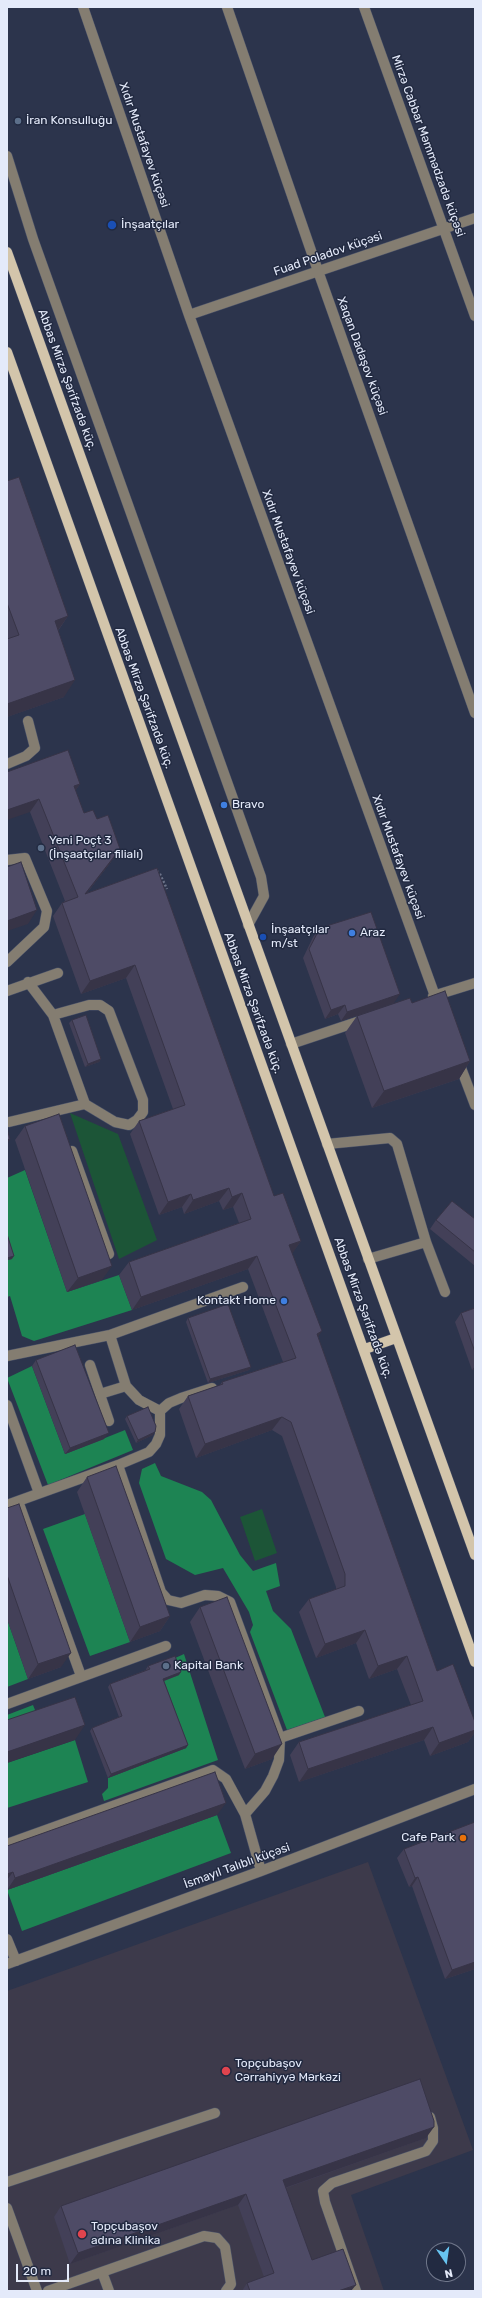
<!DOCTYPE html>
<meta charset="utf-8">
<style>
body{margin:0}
#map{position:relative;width:482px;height:2298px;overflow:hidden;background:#2c344c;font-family:Rubik,sans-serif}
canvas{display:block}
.frame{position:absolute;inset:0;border:8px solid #e4eafa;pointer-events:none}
.north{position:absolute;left:426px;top:2242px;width:40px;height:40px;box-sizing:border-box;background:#222a41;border:1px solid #70778b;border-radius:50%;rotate:167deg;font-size:11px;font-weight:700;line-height:16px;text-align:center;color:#e4eafa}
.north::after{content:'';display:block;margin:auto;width:14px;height:18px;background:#68c4f0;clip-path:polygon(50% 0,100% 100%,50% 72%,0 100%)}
.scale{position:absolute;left:16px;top:2264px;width:53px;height:18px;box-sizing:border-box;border:2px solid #e4eafa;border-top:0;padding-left:5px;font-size:12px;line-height:14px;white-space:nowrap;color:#e4eafa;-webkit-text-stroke:3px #222a41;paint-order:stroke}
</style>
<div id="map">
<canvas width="482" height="2298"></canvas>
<div class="frame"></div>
<div class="north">N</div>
<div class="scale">20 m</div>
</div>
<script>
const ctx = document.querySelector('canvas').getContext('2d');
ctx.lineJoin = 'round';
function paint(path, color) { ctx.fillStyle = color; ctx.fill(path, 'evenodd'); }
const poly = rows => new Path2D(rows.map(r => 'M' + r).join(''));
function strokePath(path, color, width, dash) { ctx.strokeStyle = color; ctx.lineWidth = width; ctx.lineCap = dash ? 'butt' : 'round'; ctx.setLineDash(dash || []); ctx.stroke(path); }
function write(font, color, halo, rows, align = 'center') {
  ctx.font = font + ' Rubik,sans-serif'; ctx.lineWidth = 3; ctx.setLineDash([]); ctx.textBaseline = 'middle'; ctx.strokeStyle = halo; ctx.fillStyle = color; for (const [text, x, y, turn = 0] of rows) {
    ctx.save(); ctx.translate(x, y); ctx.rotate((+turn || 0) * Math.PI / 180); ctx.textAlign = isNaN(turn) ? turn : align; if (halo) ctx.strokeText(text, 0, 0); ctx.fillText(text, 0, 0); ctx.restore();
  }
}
paint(poly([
 [368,1862,473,2150,351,2195,384,2291,7,2291,7,1991]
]), '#3d3a4b');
paint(poly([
 [70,1113,118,1134,157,1240,119,1259],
 [262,1509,277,1553,255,1561,240,1517]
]), '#1c5537');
paint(poly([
 [25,1170,67,1292,119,1275,132,1310,34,1341,22,1336,10,1296,7,1297,7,1260,12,1259,7,1244,7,1178],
 [32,1366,65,1454,125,1430,133,1450,48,1485,7,1378],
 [155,1463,161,1476,202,1492,211,1500,240,1555,253,1571,276,1563,280,1586,266,1591,273,1611,291,1629,325,1717,287,1730,250,1632,253,1625,249,1612,223,1568,195,1575,166,1559,139,1483,142,1469],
 [85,1514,130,1642,90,1656,43,1529],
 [7,1619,28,1679,7,1687],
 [184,1654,218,1760,104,1801,102,1794,108,1788,108,1778,186,1748,161,1682,173,1659],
 [33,1705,39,1720,7,1732,7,1715],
 [75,1740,88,1782,7,1808,7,1763],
 [217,1815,231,1853,22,1931,7,1890]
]), '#1d8453');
const minor = poly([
 [83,7,189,315,439,1007],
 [227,7,318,271,475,713],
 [364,7,475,316],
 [7,156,33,239,261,877,264,896,248,925],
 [189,315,475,218],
 [7,764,26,756,35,748,28,721],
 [7,860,25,858,47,911,44,927,7,962],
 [28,982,53,1015,85,1104,115,1122,129,1125,137,1120,143,1112,143,1100,109,1011,100,1005,89,1005,53,1015],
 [7,991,58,973],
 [433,996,475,983],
 [291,1044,363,1020],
 [458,1060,475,1105],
 [9,1122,85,1104],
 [327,1144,390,1138,397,1144,426,1242,445,1292],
 [72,1151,109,1254],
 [368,1259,426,1242],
 [110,1335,126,1386,139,1400,160,1411],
 [7,1356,110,1335,243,1287],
 [90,1365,109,1421],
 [100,1394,126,1386],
 [7,1405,39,1493],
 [118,1465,161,1592,168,1600,181,1603,205,1595,218,1596,230,1602,280,1738,279,1760,273,1776,265,1791,245,1814],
 [18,1501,81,1676],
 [7,1505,118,1465,149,1452,156,1444,160,1435,160,1411,169,1403,181,1398,212,1388],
 [7,1704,166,1646],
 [280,1738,359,1711],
 [7,1844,213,1770,226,1779,245,1814,261,1871],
 [7,1939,16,1961],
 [7,1964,261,1871,475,1789],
 [7,2182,215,2113],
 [7,2208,37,2291],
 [102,2272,109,2291],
 [48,2291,204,2236,217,2238,225,2247,231,2284,226,2291],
 [356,2291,325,2202,323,2191,332,2183,426,2151,433,2141,433,2128,430,2117]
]);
const major = poly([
 [7,252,475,1555],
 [7,352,475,1662],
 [365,1349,396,1338]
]);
strokePath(minor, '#495168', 11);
strokePath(major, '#495168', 11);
strokePath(poly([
 [157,872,159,872,167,889]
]), '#6d748a', 2.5, [2, 2]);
strokePath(minor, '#847d71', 10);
strokePath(major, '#d3c5ab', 10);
paint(poly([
 [7,481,68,616,58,631,64,697,7,717],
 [7,772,80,784,75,791,84,813,111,862,87,893,157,868,274,1196,301,1241,292,1253,318,1337,437,1671,475,1722,475,1732,468,1742,430,1756,424,1740,299,1782,290,1755,299,1742,411,1705,397,1669,369,1679,356,1643,316,1658,299,1612,309,1599,336,1589,336,1587,282,1436,272,1430,196,1458,179,1409,188,1396,220,1385,222,1382,283,1362,248,1269,132,1310,119,1275,129,1262,239,1223,233,1207,223,1210,219,1201,184,1214,182,1207,159,1215,130,1134,139,1121,173,1109,126,978,81,994,53,916,62,903,65,901,30,812],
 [320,928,394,1003,341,1021,338,1014,325,1019,303,958,313,937],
 [412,1003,470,1061,459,1079,372,1108,345,1033,357,1016],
 [72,1020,101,1059,99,1062,85,1067,69,1023],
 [25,1126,102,1280,67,1292,15,1140],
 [475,1219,475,1266,430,1229,436,1220],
 [475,1308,475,1369,472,1370,455,1322,461,1313],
 [188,1318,251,1367,249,1370,208,1383,186,1322],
 [36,1360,104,1439,65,1454,32,1366],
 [127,1416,153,1435,136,1443,125,1419],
 [87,1477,170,1616,160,1631,130,1642,77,1492],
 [7,1508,61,1667,28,1679,7,1619],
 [200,1607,272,1759,245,1769,190,1622],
 [148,1666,179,1675,164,1681,188,1745,186,1748,108,1778,90,1731,92,1728,119,1717,108,1687,110,1684,146,1670,146,1669],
 [217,1815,7,1890,7,1846],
 [404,1849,475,1969,445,1979,412,1886,409,1887,397,1858],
 [426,2138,286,2188,312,2260,351,2291,242,2291,247,2283,264,2277,238,2205,70,2264,54,2217,61,2206]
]), '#434058');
paint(poly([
 [68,616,56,633,55,621],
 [75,680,64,697,7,717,7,704],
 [80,784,71,797,74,786],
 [39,799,30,812,7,820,7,810],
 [120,849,111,862,76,907,85,894],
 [37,910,28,924,7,931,7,921],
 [135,965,126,978,81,994,90,981],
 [400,994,394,1003,341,1021,347,1012],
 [345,1005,338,1014,325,1019,331,1010],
 [101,1059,99,1062,85,1067,88,1064],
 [470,1061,459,1079,372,1108,384,1091],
 [10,1139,7,1144,7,1140],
 [229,1188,219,1201,184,1214,193,1200],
 [242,1193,233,1207,223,1210,232,1197],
 [191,1194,182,1207,159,1215,168,1202],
 [301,1241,292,1254,289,1245],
 [14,1256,12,1259,7,1260,7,1258],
 [257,1256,248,1269,132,1310,141,1297],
 [112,1266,102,1280,67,1292,78,1278],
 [322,1331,313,1345,317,1334],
 [475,1366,475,1369,472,1370],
 [251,1367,249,1370,208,1383,210,1379],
 [282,1417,272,1430,196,1458,205,1444],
 [155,1432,153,1435,136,1443,138,1440],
 [109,1433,104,1439,65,1454,70,1448],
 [170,1616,160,1631,130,1642,140,1627],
 [365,1630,356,1643,316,1658,325,1644],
 [71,1653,61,1667,28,1679,38,1664],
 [407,1656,397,1669,369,1679,378,1666],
 [181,1672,179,1675,161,1682,163,1679],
 [85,1725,75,1740,7,1763,7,1752],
 [433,1727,424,1740,299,1782,308,1769],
 [475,1730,475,1732,468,1742,430,1756,439,1743],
 [282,1744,272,1759,245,1769,255,1754],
 [188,1745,186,1748,108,1778,111,1774],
 [226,1803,217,1815,7,1890,15,1878],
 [13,1872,7,1880,7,1874],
 [418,1877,412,1886,409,1887,415,1878],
 [475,1962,475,1969,445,1979,452,1970],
 [434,2127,426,2138,276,2191,283,2180],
 [246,2194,238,2205,70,2264,78,2253],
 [356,2285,351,2291,338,2291]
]), '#373447');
const building = poly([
 [19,477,68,616,55,621,75,680,7,704,7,639,19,635,7,603,7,481,19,477],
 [68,750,80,784,74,786,84,813,93,810,97,819,108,815,120,849,85,894,157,868,274,1196,283,1193,301,1241,289,1245,322,1331,317,1334,437,1671,453,1664,475,1722,475,1730,439,1743,433,1727,308,1769,299,1742,423,1701,407,1656,378,1666,365,1630,325,1644,309,1599,345,1586,345,1574,291,1422,282,1417,205,1444,188,1396,223,1384,222,1382,296,1358,257,1256,141,1297,129,1262,251,1219,242,1193,232,1197,229,1188,193,1200,191,1194,168,1202,139,1121,185,1105,135,965,90,981,62,903,78,897,39,799,7,810,7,772,68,750],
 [21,862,37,910,7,921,7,867,21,862],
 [371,912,400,994,347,1012,345,1005,331,1010,309,949,320,928,371,912],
 [445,991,470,1061,384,1091,357,1016,410,998,412,1003,445,991],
 [86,1015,101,1059,88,1064,72,1020,86,1015],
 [59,1114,112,1266,78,1278,25,1126,59,1114],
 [7,1129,10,1139,7,1140,7,1129],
 [452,1201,475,1219,475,1252,436,1220,452,1201],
 [7,1234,14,1256,7,1258,7,1234],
 [228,1304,251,1367,210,1379,188,1318,228,1304],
 [475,1308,475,1352,461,1313,475,1308],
 [75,1345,109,1433,70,1448,36,1360,75,1345],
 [148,1407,156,1426,155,1432,138,1440,127,1416,148,1407],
 [116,1466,170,1616,140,1627,87,1477,116,1466],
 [19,1504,71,1653,38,1664,7,1575,7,1508,19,1504],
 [227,1597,282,1744,255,1754,200,1607,227,1597],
 [175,1656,181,1672,163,1679,188,1745,111,1774,92,1728,122,1716,110,1684,150,1669,148,1666,175,1656],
 [75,1697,85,1725,7,1752,7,1720,75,1697],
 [215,1772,226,1803,15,1878,13,1872,7,1874,7,1846,215,1772],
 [475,1822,475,1962,452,1970,418,1877,415,1878,404,1849,475,1822],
 [420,2079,434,2121,434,2127,283,2180,312,2260,343,2249,356,2285,338,2291,250,2291,247,2283,274,2273,246,2194,78,2253,61,2206,420,2079]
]);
paint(building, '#4e4b66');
strokePath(building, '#373447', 1);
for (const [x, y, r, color] of [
 [18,121,4,"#5c6f8a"],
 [112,225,5,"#1a4fb4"],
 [224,805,4,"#3f7fe0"],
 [41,848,4,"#5c6f8a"],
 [352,933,4,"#3f7fe0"],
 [263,937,4,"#1a4fb4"],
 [284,1301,4,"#3f7fe0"],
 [166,1666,4,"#5c6f8a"],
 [463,1838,4,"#e8710a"],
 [226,2071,5,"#e0444e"],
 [82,2234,5,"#e0444e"]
]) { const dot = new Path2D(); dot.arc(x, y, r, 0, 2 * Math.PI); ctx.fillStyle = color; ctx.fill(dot); strokePath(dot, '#222a41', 1.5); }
write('12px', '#e4eafa', '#222a41', [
 ["İran Konsulluğu",26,121],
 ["İnşaatçılar",121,225],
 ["Bravo",232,805],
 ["Yeni Poçt 3",49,841],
 ["(İnşaatçılar filialı)",49,855],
 ["İnşaatçılar",271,930],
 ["m/st",271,944],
 ["Araz",360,933],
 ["Kontakt Home",276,1301,"right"],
 ["Kapital Bank",174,1666],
 ["Cafe Park",455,1838,"right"],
 ["Topçubaşov",235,2064],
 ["Cərrahiyyə Mərkəzi",235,2078],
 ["Topçubaşov",91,2227],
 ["adına Klinika",91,2241]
], 'left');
write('12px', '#e4eafa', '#222a41', [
 ["Xıdır Mustafayev küçəsi",144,145,71],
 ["Mirzə Cabbar Məmmədzadə küçəsi",428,146,70],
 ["Fuad Poladov küçəsi",328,254,-19],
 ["Xaqan Dadaşov küçəsi",362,356,70],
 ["Abbas Mirzə Şərifzadə küç.",67,380,70],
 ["Xıdır Mustafayev küçəsi",288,552,70],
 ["Abbas Mirzə Şərifzadə küç.",144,698,70],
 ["Xıdır Mustafayev küçəsi",398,857,70],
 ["Abbas Mirzə Şərifzadə küç.",253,1003,70],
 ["Abbas Mirzə Şərifzadə küç.",363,1308,70],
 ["İsmayıl Talıblı küçəsi",237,1866,-20]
]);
</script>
